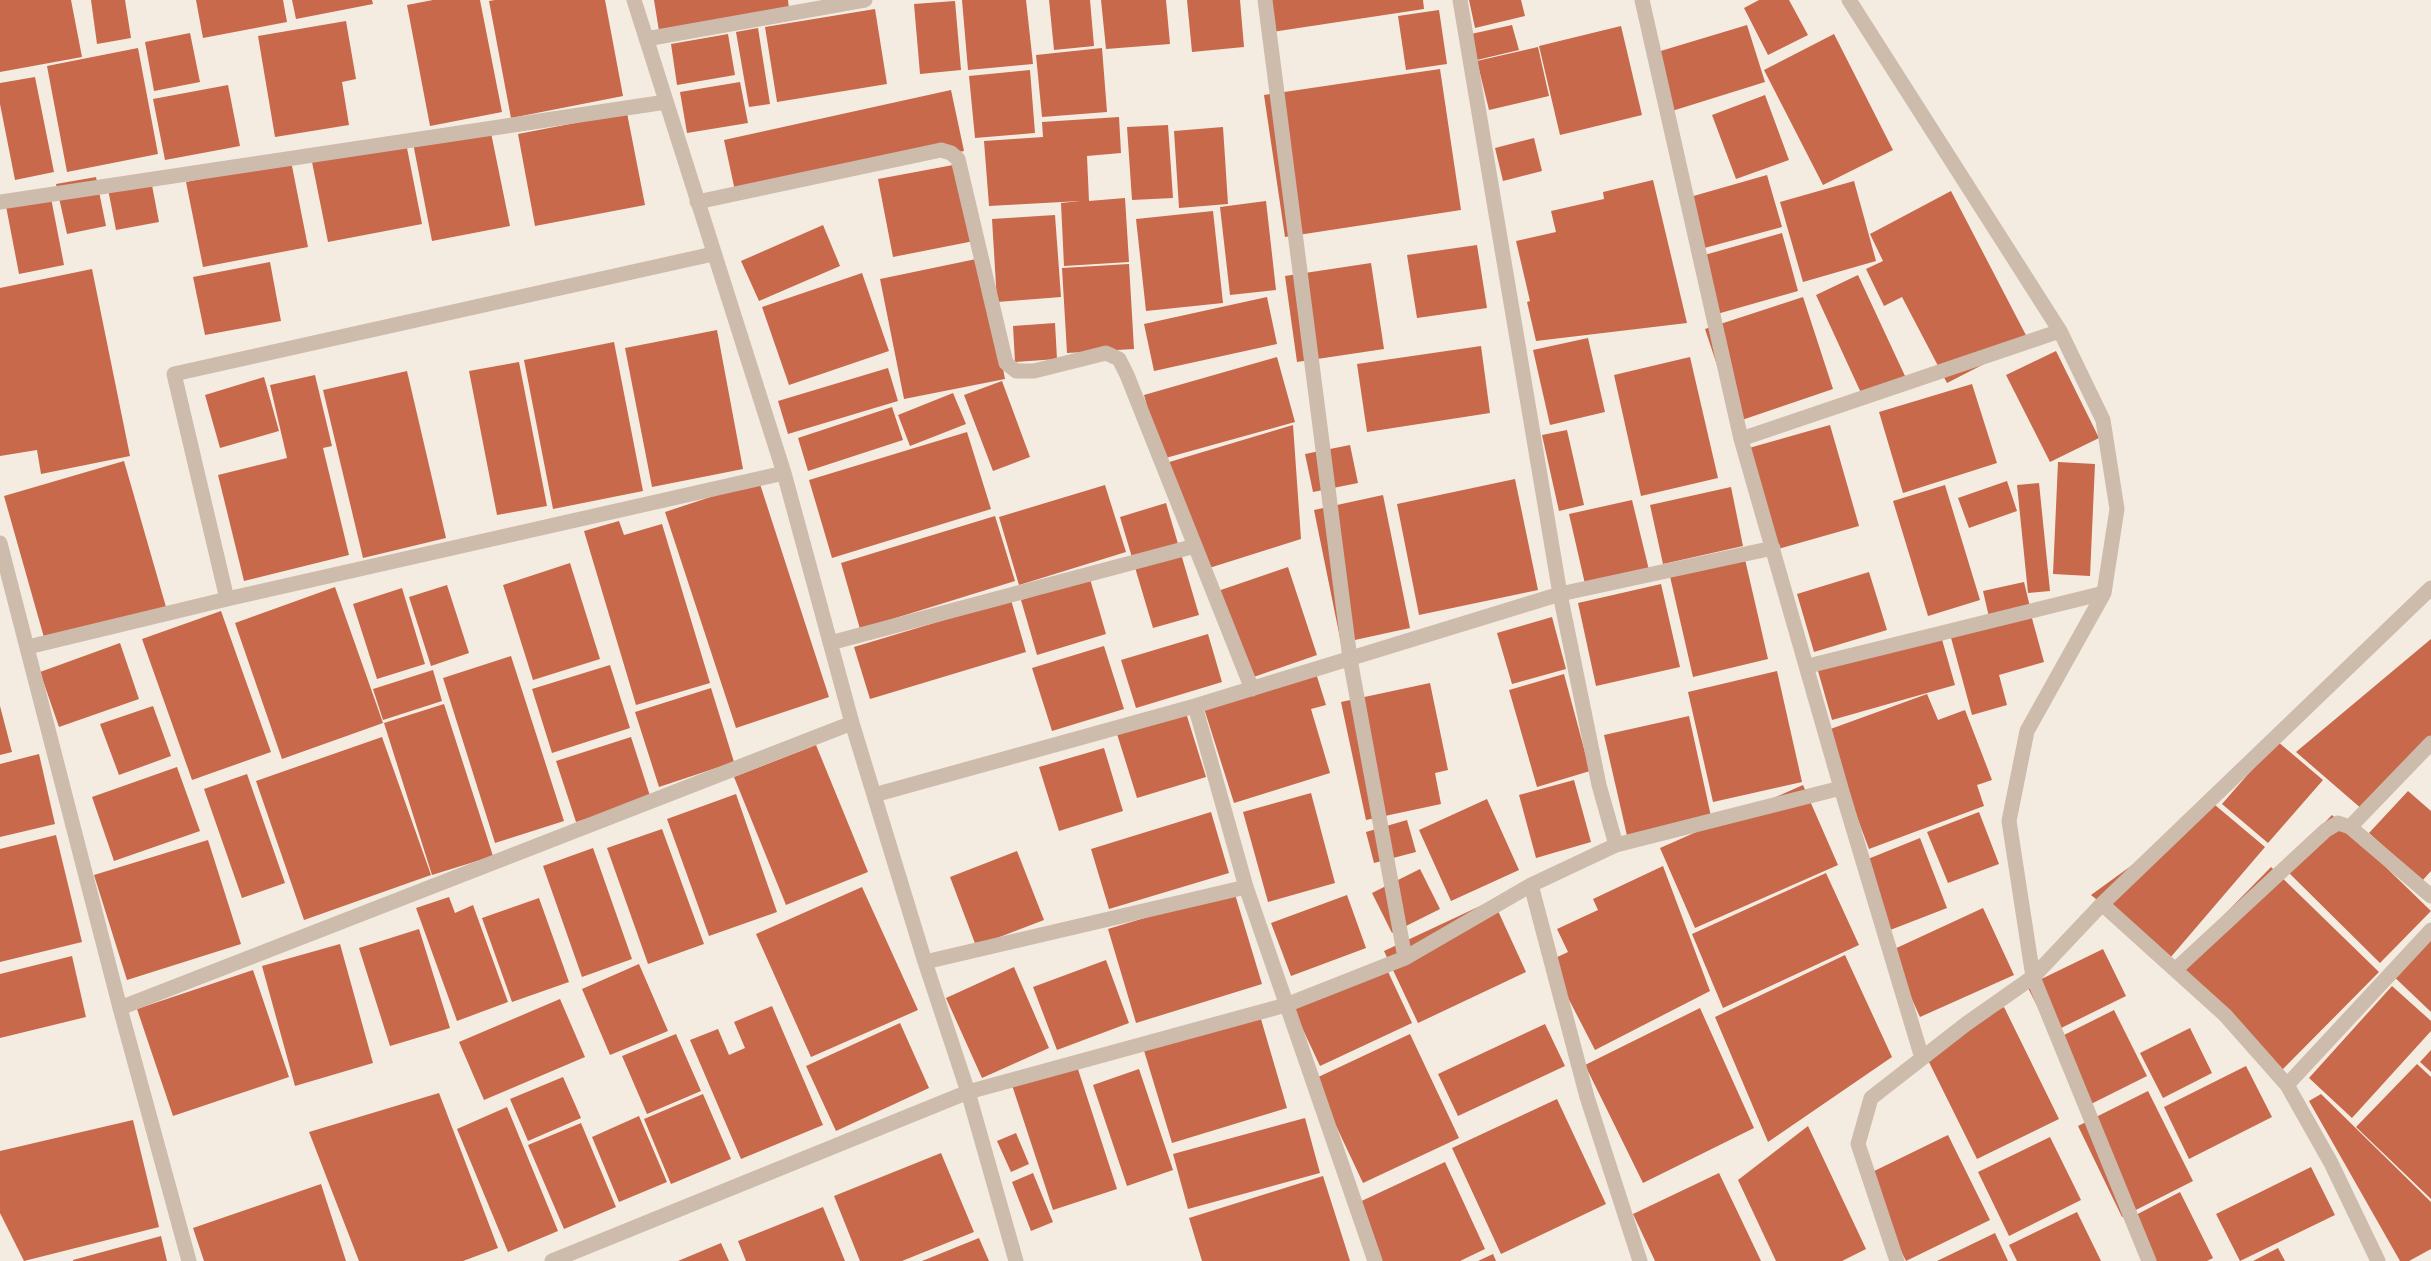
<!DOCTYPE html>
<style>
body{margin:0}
canvas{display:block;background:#f4ebe1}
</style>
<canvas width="2431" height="1261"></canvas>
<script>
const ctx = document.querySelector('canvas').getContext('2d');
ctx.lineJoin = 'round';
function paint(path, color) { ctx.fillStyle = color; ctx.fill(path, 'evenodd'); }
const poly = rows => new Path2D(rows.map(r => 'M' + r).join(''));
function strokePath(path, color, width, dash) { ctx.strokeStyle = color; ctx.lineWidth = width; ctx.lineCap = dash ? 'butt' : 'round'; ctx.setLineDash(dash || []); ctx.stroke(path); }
paint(poly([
 [0,0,71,0,82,57,0,72],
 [91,0,125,0,131,38,97,44],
 [196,0,283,0,287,22,203,38],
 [292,0,372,0,373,4,296,19],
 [433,0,480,0,502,112,430,126,407,5],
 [495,0,605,0,623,96,511,118,489,1],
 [654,0,788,0,789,9,659,31],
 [962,0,1026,0,1033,64,968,70],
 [1049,0,1090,0,1094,46,1054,50],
 [1101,0,1166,0,1170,44,1106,49],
 [1187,0,1240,0,1244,47,1192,52],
 [1268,0,1423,0,1424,9,1272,32],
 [1469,0,1521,0,1525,16,1475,28],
 [1759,0,1789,0,1808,35,1768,55,1744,8],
 [955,1,961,70,920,74,914,4],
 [875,9,887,84,777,102,765,27],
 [1439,10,1447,64,1406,70,1398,16],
 [346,21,356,79,342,82,349,125,275,137,258,36],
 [1512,25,1519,50,1477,60,1471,34],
 [1747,25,1765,82,1672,111,1654,53],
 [1621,26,1642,115,1560,135,1539,46],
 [758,28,770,104,749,107,736,32],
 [190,33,200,82,154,91,145,42],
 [728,34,735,75,677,85,671,44],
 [1834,34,1893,150,1823,185,1764,70],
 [1538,47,1549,96,1489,110,1477,61],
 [138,48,158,154,67,172,47,66],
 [1102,48,1107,112,1042,117,1036,55],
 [1440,69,1461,210,1285,237,1264,95],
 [1030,70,1035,133,975,138,969,76],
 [35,77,54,172,15,180,0,104,0,83],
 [740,82,748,123,687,133,680,92],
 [228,85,240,146,165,160,153,99],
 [951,90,964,151,737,200,724,140],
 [1765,95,1789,160,1736,179,1712,115],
 [627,113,645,205,535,226,518,134],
 [1119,117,1121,153,1087,156,1089,201,1125,198,1129,262,1064,266,1061,203,1080,201,989,206,984,141,1043,137,1042,122],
 [1168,125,1173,198,1132,200,1127,127],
 [1223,127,1228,204,1179,208,1174,131],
 [490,128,510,226,432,241,413,143],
 [1534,138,1542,171,1503,181,1495,148],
 [406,143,422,224,328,242,312,162],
 [291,161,308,247,203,267,186,182],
 [964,163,979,240,893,257,878,179],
 [1767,175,1782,227,1697,250,1683,199],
 [96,177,106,226,67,234,56,184],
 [151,180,159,222,116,230,108,189],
 [1653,180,1687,323,1536,341,1527,302,1530,301,1516,241,1556,232,1551,211,1604,199,1603,192],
 [1854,181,1876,261,1803,282,1780,202],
 [1951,191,2029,341,1947,383,1902,297,1884,306,1866,269,1883,261,1870,234],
 [50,193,64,265,19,274,5,201],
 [1266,201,1276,290,1230,295,1220,207],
 [1213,211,1223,303,1146,311,1136,219],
 [1055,215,1061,297,997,302,992,219],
 [823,225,840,266,759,301,741,261],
 [1782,233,1798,291,1717,314,1701,256],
 [1477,245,1487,308,1417,318,1407,255],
 [981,258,1005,379,904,399,880,279],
 [270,262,281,321,205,335,193,277],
 [1371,263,1384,349,1297,362,1285,276],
 [1129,264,1134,349,1067,353,1062,268],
 [92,269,130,456,41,474,37,450,0,456,0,288],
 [862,273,889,351,789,385,762,307],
 [1858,275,1905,376,1862,395,1816,295],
 [1267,297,1277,344,1154,371,1144,324],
 [1803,297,1833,389,1736,422,1705,329],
 [1055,323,1057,359,1015,362,1013,326],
 [717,330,743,469,652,487,625,348],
 [1588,338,1605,412,1550,425,1533,350],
 [614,342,643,491,553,509,524,360],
 [1481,346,1490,413,1367,432,1357,364],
 [2056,351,2099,438,2050,462,2006,375],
 [1277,357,1295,422,1162,459,1144,395],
 [1690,357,1718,478,1641,496,1614,375],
 [519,362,547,506,497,515,469,371],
 [888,368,898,401,788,434,778,401],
 [407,371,446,538,363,558,323,390],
 [315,375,332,446,323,448,349,555,244,581,218,475,287,458,270,385],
 [264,377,279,431,220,448,205,395],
 [1002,381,1030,457,993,471,964,395],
 [1972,384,1997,463,1903,493,1879,412],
 [953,393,966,424,910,446,898,415],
 [892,407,903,440,808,471,798,438],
 [1293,425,1301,539,1206,569,1166,463],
 [1830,425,1859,526,1778,549,1749,448],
 [1567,430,1584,505,1559,511,1542,435],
 [967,432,991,509,832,558,809,480],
 [1350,445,1358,483,1313,492,1305,454],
 [124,461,166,607,45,641,4,496],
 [2058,462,2095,464,2090,576,2053,574],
 [1515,479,1538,590,1419,615,1397,504],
 [759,481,829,697,736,728,665,512],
 [2007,481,2017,511,1969,528,1958,498],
 [2039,483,2050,591,2028,593,2017,485],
 [1105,485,1126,552,1019,585,999,517],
 [1945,485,1980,600,1928,616,1893,501],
 [1731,487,1743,546,1663,564,1650,505],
 [1383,495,1410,628,1341,643,1314,510],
 [1632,500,1649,570,1585,584,1569,514],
 [1166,503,1199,615,1153,628,1120,517],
 [995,516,1015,581,860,629,841,563],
 [619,521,624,535,662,524,710,683,636,705,584,531],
 [1744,555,1768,659,1693,677,1669,572],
 [570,563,600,659,533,680,503,585],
 [1288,567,1317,655,1242,681,1212,593],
 [1869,572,1887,630,1814,652,1797,594],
 [1090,579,1106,634,1037,655,1021,600],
 [2024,582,2030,607,1989,617,1983,591],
 [1661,584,1680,667,1596,686,1578,603],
 [447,585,469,653,431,666,409,597],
 [335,587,383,723,282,759,235,623],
 [402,588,425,664,377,679,353,604],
 [1011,600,1026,652,870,699,854,647],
 [221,611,271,752,192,780,142,639],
 [2030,611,2044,662,1999,675,2007,705,1972,715,1950,634],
 [1552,617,1566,669,1512,684,1497,633],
 [1939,629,1955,685,1832,720,1816,664],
 [1208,634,1222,682,1136,708,1121,660],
 [2431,639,2431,738,2363,810,2296,752],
 [120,643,139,699,59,727,40,672],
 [1104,646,1124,709,1052,731,1032,668],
 [511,656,564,821,495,843,443,678],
 [610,665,630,728,552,753,532,689],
 [1314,667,1326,705,1311,709,1330,773,1234,803,1202,702],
 [433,670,442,701,383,720,373,689],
 [1777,671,1802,782,1713,802,1688,692],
 [1564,674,1590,771,1537,787,1509,690],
 [1430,683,1448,770,1435,773,1441,804,1366,820,1341,702],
 [711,688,734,762,659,787,635,712],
 [1927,694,1938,720,1965,710,1992,780,1977,785,1984,806,1869,849,1825,731],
 [444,704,493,856,432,875,384,723],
 [0,706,12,752,0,755],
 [153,706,171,756,119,775,100,724],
 [1186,713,1206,777,1137,798,1117,734],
 [1689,716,1712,821,1628,840,1604,735],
 [382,737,431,875,304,920,256,781],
 [631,737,651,799,576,822,556,761],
 [2277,741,2323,780,2268,843,2222,804],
 [816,745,868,872,786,905,734,777],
 [1104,748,1123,811,1059,831,1039,767],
 [39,754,55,824,0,837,0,764],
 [177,767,200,831,114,861,92,797],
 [247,774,285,883,242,898,204,789],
 [1574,780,1591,842,1536,858,1519,795],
 [1803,785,1838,865,1695,928,1660,848],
 [2408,791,2431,811,2431,871,2422,881,2369,833],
 [1311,793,1335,883,1268,902,1243,812],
 [736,794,777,912,709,936,667,819],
 [1487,799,1519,870,1451,901,1419,830],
 [2215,805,2265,847,2170,958,2091,895],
 [1211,812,1229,873,1109,909,1091,849],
 [1979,812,1999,864,1948,883,1927,832],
 [2332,815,2431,911,2380,963,2282,866],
 [1407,820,1416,852,1374,863,1366,832],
 [662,829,704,944,648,964,607,848],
 [56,835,82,942,0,962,0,849],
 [1920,838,1947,908,1885,932,1858,863],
 [208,840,241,944,127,980,94,875],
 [593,848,632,959,582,977,543,866],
 [1017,851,1044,920,976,946,950,877],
 [1663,866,1710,991,1595,1050,1549,961,1568,952,1557,929,1598,910,1593,899],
 [2271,867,2379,972,2282,1070,2175,965],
 [1420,869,1440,909,1392,933,1372,893],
 [1826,873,1859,945,1723,1008,1692,934],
 [862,887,918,1010,811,1057,756,934],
 [1234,891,1262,984,1136,1023,1108,929],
 [1347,895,1366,948,1291,976,1271,923],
 [449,897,455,913,473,905,508,1002,457,1021,416,908],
 [539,898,569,982,512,1002,482,918],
 [1493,900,1526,972,1418,1023,1384,951],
 [1983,908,2014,975,1920,1017,1890,951],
 [2431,926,2431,1012,2388,971],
 [419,929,450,1028,390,1046,359,948],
 [340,944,373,1063,295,1086,262,966],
 [2103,949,2126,996,2051,1033,2027,986],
 [1845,955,1892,1057,1768,1142,1715,1017],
 [72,956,86,1017,0,1038,0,974],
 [1106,960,1129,1023,1057,1050,1033,987],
 [1383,961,1412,1023,1320,1066,1291,1004],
 [639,964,668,1031,610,1055,582,989],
 [1014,967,1049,1048,982,1078,946,998],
 [253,970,289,1077,173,1116,137,1009],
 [2392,986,2431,1021,2431,1031,2352,1118,2309,1078],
 [560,999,585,1057,484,1100,459,1042],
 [772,1006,823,1125,741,1159,690,1040,718,1029,729,1055,745,1048,734,1022],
 [2004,1007,2059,1119,1977,1159,1922,1048],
 [1700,1008,1754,1128,1643,1183,1585,1065],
 [1258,1009,1287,1108,1172,1143,1142,1044],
 [2114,1010,2147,1076,2085,1107,2052,1041],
 [900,1023,929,1088,836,1131,806,1066],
 [1545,1024,1565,1066,1458,1116,1438,1074],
 [2190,1028,2212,1073,2163,1098,2140,1053],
 [676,1034,701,1091,647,1114,622,1056],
 [1410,1034,1459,1138,1363,1183,1314,1079],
 [2431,1050,2431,1072,2420,1062],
 [1075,1060,1117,1189,1053,1210,1011,1082],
 [2417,1064,2431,1077,2431,1199,2356,1127],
 [2246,1066,2272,1117,2189,1159,2164,1107],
 [1139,1069,1173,1170,1127,1186,1093,1085],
 [563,1077,581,1118,528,1141,510,1099],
 [2148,1091,2193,1181,2122,1217,2078,1126],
 [439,1093,498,1248,463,1261,359,1261,309,1132],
 [703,1094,731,1159,671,1184,644,1119],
 [2321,1094,2431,1202,2431,1249,2409,1261,2400,1261,2309,1101],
 [1557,1099,1606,1204,1501,1254,1452,1148],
 [507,1107,558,1231,508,1252,457,1129],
 [639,1116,667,1182,619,1202,592,1137],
 [1305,1118,1320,1173,1188,1209,1173,1154],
 [133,1120,159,1227,24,1261,0,1213,0,1151],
 [581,1123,616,1207,564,1229,528,1145],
 [1808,1126,1866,1249,1842,1261,1776,1261,1738,1180],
 [1016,1133,1029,1164,1011,1172,997,1141],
 [1948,1135,1990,1220,1906,1261,1864,1176],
 [2050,1137,2081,1200,2009,1236,1978,1172],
 [941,1153,974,1232,902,1261,860,1261,834,1196],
 [1445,1162,1485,1249,1460,1261,1379,1261,1353,1205],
 [2311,1167,2335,1215,2240,1261,2216,1214],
 [1033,1173,1053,1222,1031,1231,1012,1182],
 [1719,1173,1761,1261,1655,1261,1633,1214],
 [1323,1176,1350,1261,1202,1261,1189,1218],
 [321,1184,346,1261,204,1261,193,1228],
 [2180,1192,2213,1258,2207,1261,2154,1261,2132,1217],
 [823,1207,845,1261,746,1261,738,1241],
 [2077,1212,2101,1261,2017,1261,2009,1245],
 [1995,1233,2008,1261,1937,1261],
 [161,1236,167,1261,73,1261,73,1260],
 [979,1238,989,1261,922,1261],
 [721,1243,729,1261,678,1261],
 [2278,1248,2285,1261,2253,1261],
 [1493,1254,1496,1261,1478,1261]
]), '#c8694b');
strokePath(poly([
 [634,0,784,473,852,723,925,962,968,1092,1016,1261],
 [1265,0,1350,659,1405,958],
 [1460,0,1560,594,1599,785,1616,845,1531,885,1587,1097,1640,1261],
 [1642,0,1741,439,1841,788,1922,1058],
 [1849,0,2060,331,2103,420,2117,509,2104,593,2027,731,2009,821,2033,977,2149,1261],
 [646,39,865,0],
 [0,202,666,102],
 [697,202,941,150,951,153,958,159,1006,363,1016,371,1034,371,1106,353,1119,359,1127,375,1252,689],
 [713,254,174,374,227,599,784,473],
 [1741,439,2060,331],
 [0,543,120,1008,189,1261],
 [830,643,1195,546],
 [28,647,227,599],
 [1808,666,2104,593],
 [1195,706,1246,887,1375,1261],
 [874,795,1195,706,1560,594,1773,548],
 [2350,827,2431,743],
 [1616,845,1841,788],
 [2102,904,2225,1015,2287,1085,2331,1163,2378,1261],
 [925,962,1246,887],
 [2175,970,2326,830,2338,823,2350,827,2431,896],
 [120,1008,852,723],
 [2287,1085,2431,930],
 [552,1261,968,1092,1286,1005,1405,958,1531,885],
 [1897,1261,1858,1144,1871,1098,1966,1024,2033,977,2102,904,2431,588]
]), '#cdbbac', 15);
</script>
